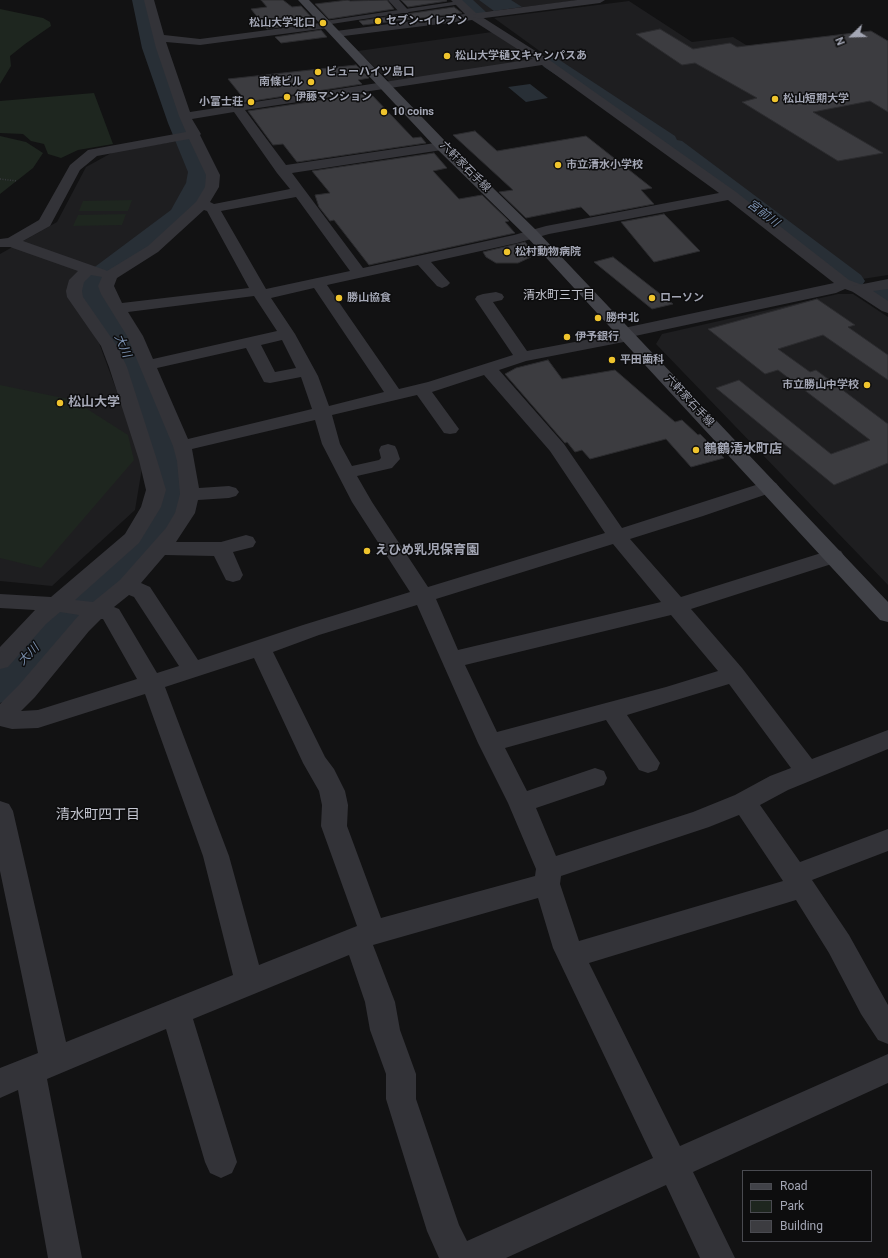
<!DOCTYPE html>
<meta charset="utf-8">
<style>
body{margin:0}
#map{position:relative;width:888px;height:1258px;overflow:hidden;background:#121213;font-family:Roboto,sans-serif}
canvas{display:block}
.legend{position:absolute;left:742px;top:1170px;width:130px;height:72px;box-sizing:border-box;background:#0d0d0e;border:1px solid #494a50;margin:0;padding:5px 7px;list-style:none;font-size:12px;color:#a3a6b4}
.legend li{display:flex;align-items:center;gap:8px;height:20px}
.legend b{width:20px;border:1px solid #494a50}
.north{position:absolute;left:832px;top:16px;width:40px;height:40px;-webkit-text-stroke:3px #0d0d0e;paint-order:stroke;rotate:247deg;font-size:11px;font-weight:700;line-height:16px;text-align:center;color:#a3a6b4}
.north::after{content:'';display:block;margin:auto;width:14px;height:18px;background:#a3a6b4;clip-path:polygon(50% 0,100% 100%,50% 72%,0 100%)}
</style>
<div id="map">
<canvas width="888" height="1258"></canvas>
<ul class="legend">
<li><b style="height:5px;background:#414248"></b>Road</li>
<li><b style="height:11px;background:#1e261f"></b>Park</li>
<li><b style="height:11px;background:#3c3c40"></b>Building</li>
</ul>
<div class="north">N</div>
</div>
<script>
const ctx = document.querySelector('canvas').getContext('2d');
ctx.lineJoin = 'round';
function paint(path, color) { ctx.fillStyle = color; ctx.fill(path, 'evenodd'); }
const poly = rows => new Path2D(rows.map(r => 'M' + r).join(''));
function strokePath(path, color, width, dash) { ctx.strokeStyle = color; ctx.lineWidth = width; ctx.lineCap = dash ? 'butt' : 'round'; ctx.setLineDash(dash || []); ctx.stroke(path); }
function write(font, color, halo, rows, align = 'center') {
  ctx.font = font + ' Roboto,"Noto Sans JP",sans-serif'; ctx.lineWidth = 3; ctx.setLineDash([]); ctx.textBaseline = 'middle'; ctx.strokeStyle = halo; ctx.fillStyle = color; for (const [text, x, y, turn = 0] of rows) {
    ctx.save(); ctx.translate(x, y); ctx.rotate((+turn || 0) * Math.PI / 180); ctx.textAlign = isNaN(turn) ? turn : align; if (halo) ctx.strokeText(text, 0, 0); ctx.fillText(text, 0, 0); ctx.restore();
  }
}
paint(poly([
 [466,0,580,0,483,12],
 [629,1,692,42,733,37,841,103,888,95,888,275,856,280,494,18],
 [499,31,538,62,391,83,358,51],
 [178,141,190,173,176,209,68,293,99,343,143,462,135,510,52,586,0,581,0,254,57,222,86,167,115,151],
 [838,294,853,294,888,317,888,585,656,344,662,334]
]), '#1e1e20');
paint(poly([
 [0,9,43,18,50,22,51,26,25,44,10,56,11,66,0,84],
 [94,93,113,144,78,150,61,158,48,154,44,144,31,141,23,134,0,133,0,101],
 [0,136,26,142,43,153,33,168,0,194],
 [132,200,128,211,79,211,83,201],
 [126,214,122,225,73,226,78,215],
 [0,385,73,400,128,435,134,460,41,568,0,558]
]), '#1e261f');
paint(poly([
 [479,0,511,0,522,7,494,11],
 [530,84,548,98,526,102,508,87]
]), '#282f36');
paint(poly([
 [132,0,150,0,162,48,190,123,212,172,210,183,190,219,102,287,103,293,132,334,162,406,189,485,172,526,167,534,119,591,42,664,14,698,0,703,0,661,14,644,93,573,139,522,155,485,132,406,104,334,75,293,76,284,80,278,171,210,186,183,188,172,168,123,142,48,132,0],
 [453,0,473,0,486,12,483,16,477,17,471,16,453,0],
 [551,57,558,59,628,105,675,136,677,140,682,141,861,275,865,281,861,287,852,289,843,287,666,151,663,147,659,146,616,114,544,67,541,63,544,59,551,57],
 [881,286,888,288,888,307,878,305,871,300,867,294,871,288,881,286]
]), '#282f36');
const building = poly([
 [261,0,283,0,292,7,301,6,315,21,311,21,313,22,267,29,251,9,267,7,261,0],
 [348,0,350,1,387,0,394,9,329,19,315,4,348,0],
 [401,0,446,0,447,1,408,7,401,0],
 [454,7,462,13,363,25,359,21,454,7],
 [660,29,693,49,730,43,737,47,871,31,888,41,888,112,870,101,813,112,883,153,838,161,742,102,757,98,695,63,682,65,636,34,660,29],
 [321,30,327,37,281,43,275,37,321,30],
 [356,65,369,78,358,80,362,84,240,103,239,101,245,100,228,79,356,65],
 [370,93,413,138,421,137,426,143,297,162,283,144,273,145,248,111,370,93],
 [475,131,497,151,586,136,652,188,641,190,654,204,590,216,581,207,526,218,499,192,513,190,453,135,475,131],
 [434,153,447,168,433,171,459,199,482,195,509,221,505,222,515,233,369,265,334,220,330,221,319,207,315,195,330,193,312,171,434,153],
 [664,214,700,251,654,262,621,222,664,214],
 [525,242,529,247,531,257,518,263,496,263,486,257,483,252,525,242],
 [613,257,673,304,652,309,594,262,613,257],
 [817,299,855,325,848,327,888,355,888,380,823,335,778,349,810,372,816,370,888,424,888,463,834,485,716,388,739,380,831,454,870,440,778,370,765,374,708,329,817,299],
 [548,360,562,379,615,370,675,422,682,420,698,435,700,434,724,458,691,467,666,439,590,459,582,450,575,452,567,442,565,443,505,374,516,368,548,360]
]);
paint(building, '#3c3c40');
strokePath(building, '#2c2c2f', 1);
strokePath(poly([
 [0,179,17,181]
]), '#393a3f', 1.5, [1, 1.5]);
paint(poly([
 [459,1,461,2,461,4,325,25,322,23,325,21,459,1]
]), '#333338');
paint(poly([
 [144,0,154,0,164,35,200,39,328,22,333,25,328,28,200,45,166,42,190,112,533,59,472,20,336,37,331,34,336,31,465,14,451,0,462,0,476,13,481,14,482,17,548,59,736,192,849,280,865,286,867,289,865,292,859,294,845,289,836,293,635,336,636,337,634,340,526,361,499,370,564,444,622,528,762,483,769,481,776,483,779,487,776,491,703,516,630,539,681,597,834,549,841,551,844,556,841,561,691,609,742,668,812,759,888,730,888,749,788,790,760,805,800,862,888,829,888,851,812,880,849,935,888,1005,888,1044,878,1040,861,1014,829,953,796,900,589,963,680,1146,888,1054,888,1083,693,1172,735,1258,700,1258,666,1185,506,1258,439,1258,427,1231,386,1099,386,1074,370,1030,365,1002,349,955,193,1019,237,1162,232,1173,221,1178,210,1173,205,1162,166,1029,47,1079,82,1258,48,1258,18,1090,0,1098,0,1068,38,1053,0,871,0,801,9,804,13,811,66,1042,233,975,203,856,145,694,38,728,12,729,0,726,0,704,19,685,79,615,60,612,46,624,8,667,0,669,0,647,35,610,0,608,0,594,51,597,125,534,141,507,146,490,139,460,109,367,101,346,67,297,66,291,69,280,78,271,10,247,0,247,0,239,8,238,39,220,70,165,88,150,186,132,179,116,156,48,144,0],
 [542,65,719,193,546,226,514,235,363,268,292,173,442,150,447,149,448,146,447,143,442,142,286,165,245,110,542,65],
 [234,112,277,173,290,189,214,204,210,202,219,187,220,175,200,135,201,134,192,119,234,112],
 [189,139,206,175,205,187,196,202,148,246,107,271,105,270,23,241,50,226,80,170,97,156,189,139],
 [296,197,350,271,266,289,221,211,296,197],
 [728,200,834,283,624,328,618,330,617,334,527,351,493,302,502,300,504,297,502,294,496,292,483,294,477,296,475,299,513,355,428,382,399,389,327,285,418,265,437,286,442,288,447,286,450,283,431,262,517,243,549,234,728,200],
 [204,210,207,211,249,288,122,303,114,286,117,278,158,252,204,210],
 [91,275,102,277,98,286,101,294,127,336,173,446,177,461,180,494,175,513,166,528,120,580,93,602,75,600,139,543,161,507,166,490,157,460,127,367,117,346,83,297,82,291,84,282,91,275],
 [314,288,384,392,329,406,318,376,295,334,271,298,314,288],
 [254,296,277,331,153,359,143,336,128,312,254,296],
 [282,340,296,368,275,372,261,345,282,340],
 [246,348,264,382,270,383,301,377,312,409,188,439,157,368,246,348],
 [484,375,550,451,605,533,428,587,372,502,357,476,392,468,400,459,397,450,395,446,388,444,381,446,379,450,381,458,379,460,352,466,340,444,332,415,417,395,444,433,450,434,456,433,459,429,432,392,484,375],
 [315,420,322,444,352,502,410,592,303,625,198,660,150,587,141,583,165,555,214,556,226,580,233,582,240,580,243,575,233,552,253,547,256,542,253,537,246,535,221,542,176,542,195,513,198,500,229,498,236,496,239,492,236,488,229,486,199,488,192,449,315,420],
 [613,544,661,602,458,650,436,599,613,544],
 [129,595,134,597,179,666,157,673,119,609,114,607,129,595],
 [417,605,478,743,508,803,536,869,535,876,381,918,347,826,348,805,345,791,334,769,325,757,273,652,319,635,417,605],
 [671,615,718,671,666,687,497,732,465,665,671,615],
 [101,619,103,619,137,679,38,710,21,711,35,697,89,631,101,619],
 [254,658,303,763,319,791,322,805,321,826,357,926,259,965,229,856,165,687,254,658],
 [729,684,791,768,770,776,735,795,693,812,556,856,536,808,604,785,607,778,604,771,595,768,527,791,505,748,606,720,639,770,648,773,657,770,660,763,627,715,729,684],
 [739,815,783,881,579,941,560,884,561,876,709,827,739,815],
 [538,898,553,948,653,1158,467,1241,459,1225,416,1099,416,1074,400,1030,395,1002,373,945,538,898],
 [388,0,399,0,409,11,408,13,400,13,388,0]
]), '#333338');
paint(poly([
 [577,0,605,0,600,3,477,19,472,16,477,13,577,0],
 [888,279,888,289,873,291,888,301,888,313,882,311,853,292,851,289,853,286,888,279]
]), '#333338');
paint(poly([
 [298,0,309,0,447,143,537,231,888,602,888,622,880,620,527,237,437,149,298,0]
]), '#414248');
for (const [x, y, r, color] of [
 [378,21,4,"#efc42d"],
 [323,23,4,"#efc42d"],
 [447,56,4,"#efc42d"],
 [318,72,4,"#efc42d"],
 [311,82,4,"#efc42d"],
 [287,97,4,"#efc42d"],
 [775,99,4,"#efc42d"],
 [251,102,4,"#efc42d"],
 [384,112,4,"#efc42d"],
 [558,165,4,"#efc42d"],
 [507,252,4,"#efc42d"],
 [339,298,4,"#efc42d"],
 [652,298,4,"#efc42d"],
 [598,318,4,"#efc42d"],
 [567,337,4,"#efc42d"],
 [612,360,4,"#efc42d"],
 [867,385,4,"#efc42d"],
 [60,403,4,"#efc42d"],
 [696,450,4,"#efc42d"],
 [367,551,4,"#efc42d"]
]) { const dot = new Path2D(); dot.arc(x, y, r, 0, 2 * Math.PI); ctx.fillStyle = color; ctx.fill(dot); strokePath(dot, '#0d0d0e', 1.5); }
write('bold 11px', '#a3a6b4', '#0d0d0e', [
 ["セブン-イレブン",386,21],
 ["松山大学北口",315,23,"right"],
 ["松山大学樋又キャンパスあ",455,56],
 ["ビューハイツ島口",326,72],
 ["南條ビル",303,82,"right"],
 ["伊藤マンション",295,97],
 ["松山短期大学",783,99],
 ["小富士荘",243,102,"right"],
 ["10 coins",392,112],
 ["市立清水小学校",566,165],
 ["松村動物病院",515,252],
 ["勝山協食",347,298],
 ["ローソン",660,298],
 ["勝中北",606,318],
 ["伊予銀行",575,337],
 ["平田歯科",620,360],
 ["市立勝山中学校",859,385,"right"]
], 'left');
write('11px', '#a3a6b4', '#0d0d0e', [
 ["六軒家石手線",465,167,45],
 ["六軒家石手線",689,401,47]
]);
write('italic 12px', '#7a90af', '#0d0d0e', [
 ["宮前川",763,214,37],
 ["大川",122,346,66],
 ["大川",29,655,-46]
]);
write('12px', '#c4c6d0', '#0d0d0e', [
 ["清水町三丁目",559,296]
]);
write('bold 13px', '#a3a6b4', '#0d0d0e', [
 ["松山大学",68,403],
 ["鶴鶴清水町店",704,450],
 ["えひめ乳児保育園",375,551]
], 'left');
write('14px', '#c4c6d0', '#0d0d0e', [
 ["清水町四丁目",98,815]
]);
</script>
